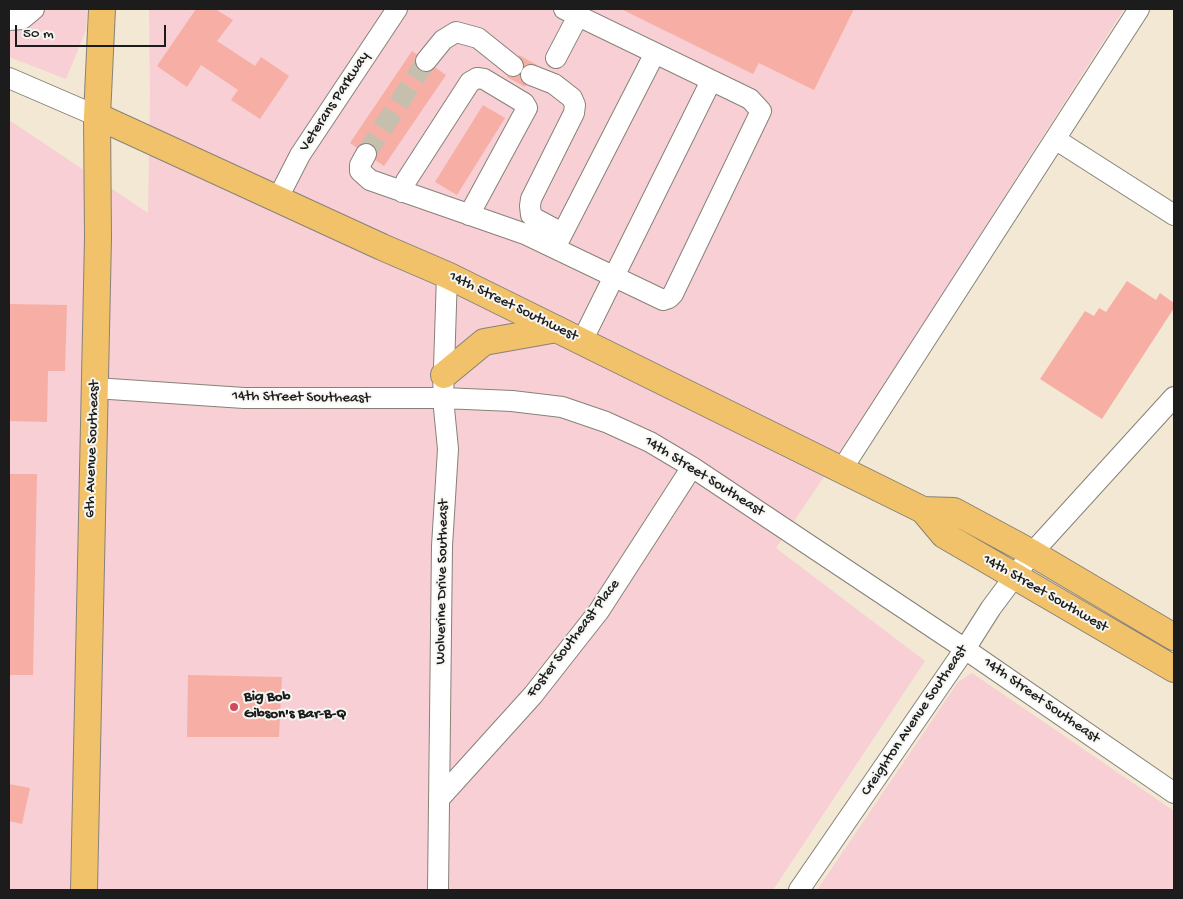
<!DOCTYPE html>
<style>
body{margin:0}
#map{position:relative;width:1183px;height:899px;overflow:hidden;background:#f2e8d3;font-family:"Gochi Hand",sans-serif}
canvas{display:block}
.frame{position:absolute;inset:0;border:10px solid #1c1c1c;pointer-events:none}
.scale{position:absolute;left:15px;top:25px;width:151px;height:22px;box-sizing:border-box;border:2px solid #1c1c1c;border-top:0;padding-left:6px;font-size:15px;line-height:18px;white-space:nowrap;color:#1c1c1c;-webkit-text-stroke:4px #f6f6f2;paint-order:stroke}
</style>
<div id="map">
<canvas width="1183" height="899"></canvas>
<div class="frame"></div>
<div class="scale">50 m</div>
</div>
<script>
const ctx = document.querySelector('canvas').getContext('2d');
ctx.lineJoin = 'round';
function paint(path, color) { ctx.fillStyle = color; ctx.fill(path, 'evenodd'); }
const poly = rows => new Path2D(rows.map(r => 'M' + r).join(''));
function strokePath(path, color, width, dash) { ctx.strokeStyle = color; ctx.lineWidth = width; ctx.lineCap = dash ? 'butt' : 'round'; ctx.setLineDash(dash || []); ctx.stroke(path); }
function write(font, color, halo, rows, align = 'center') {
  ctx.font = font + ' "Gochi Hand",sans-serif'; ctx.lineWidth = 4; ctx.setLineDash([]); ctx.textBaseline = 'middle'; ctx.strokeStyle = halo; ctx.fillStyle = color; for (const [text, x, y, turn = 0] of rows) {
    ctx.save(); ctx.translate(x, y); ctx.rotate((+turn || 0) * Math.PI / 180); ctx.textAlign = isNaN(turn) ? turn : align; if (halo) ctx.strokeText(text, 0, 0); ctx.fillText(text, 0, 0); ctx.restore();
  }
}
paint(poly([
 [9,9,87,9,86,30,66,79,9,57],
 [149,9,1124,9,854,432,776,548,925,661,773,890,9,890,9,120,148,213,150,94],
 [972,673,1174,811,1174,890,817,890,958,682]
]), '#f7cfd5');
paint(poly([
 [196,9,215,9,233,20,217,41,255,66,261,57,289,76,260,119,231,100,238,90,201,65,187,87,157,66],
 [621,9,854,9,814,90,759,63,753,74],
 [412,51,446,75,384,166,350,143],
 [519,55,537,65,525,87,507,77],
 [483,105,505,118,457,195,435,182],
 [1127,281,1156,300,1160,293,1174,303,1174,308,1102,419,1040,379,1085,311,1094,316,1099,308,1106,312],
 [9,304,67,305,65,371,48,371,47,422,9,421],
 [9,474,37,474,33,675,9,675],
 [188,675,282,677,279,737,187,737],
 [9,784,30,788,22,824,9,821]
]), '#f7aea4');
strokePath(poly([
 [366,154,426,61]
]), '#c7bfae', 20, [20, 10]);
const minor = poly([
 [9,20,22,19,34,9],
 [556,58,578,16],
 [426,61,443,40,456,32,478,38,513,66],
 [531,75,554,84,572,98,575,105,574,113,531,199,530,206,531,215,536,219,562,233],
 [9,78,97,116],
 [1055,139,1174,215],
 [366,154,360,165,360,171,370,180,525,234,663,300,669,298,673,294,761,111,750,99,564,9],
 [402,192,406,181,470,82,477,78,484,79,524,103,527,108,469,215],
 [278,198,300,155,397,9],
 [555,248,655,53],
 [582,341,711,81],
 [95,388,244,398,443,398,512,401,562,407,606,422,650,442,692,467,965,649,1174,793],
 [842,469,1139,9],
 [439,799,533,695,599,611,692,467],
 [438,890,442,546,448,449,443,398,447,275],
 [799,890,965,649,991,608,1032,553,1174,397]
]);
const major = poly([
 [97,116,382,247,447,275,923,510,944,535,1174,669],
 [444,375,484,342,557,329],
 [923,510,954,511,1032,553,1174,637],
 [84,890,98,238,97,116,102,9]
]);
strokePath(minor, '#878278', 22);
strokePath(major, '#878278', 28);
strokePath(minor, '#fff', 20);
strokePath(major, '#f2c26a', 26);
for (const [x, y, r, color] of [
 [234,707,5,"#d1495b"]
]) { const dot = new Path2D(); dot.arc(x, y, r, 0, 2 * Math.PI); ctx.fillStyle = color; ctx.fill(dot); strokePath(dot, '#f6f6f2', 2); }
write('15px', '#1c1c1c', '#f6f6f2', [
 ["Veterans Parkway",335,102,-57],
 ["14th Street Southwest",513,307,26],
 ["14th Street Southeast",301,398,1],
 ["6th Avenue Southeast",93,449,-88],
 ["14th Street Southeast",704,477,32],
 ["Wolverine Drive Southeast",443,582,-89],
 ["14th Street Southwest",1045,594,30],
 ["Foster Southeast Place",574,639,-53],
 ["14th Street Southeast",1041,701,35],
 ["Creighton Avenue Southeast",915,721,-56]
]);
write('bold 15px', '#1c1c1c', '#f6f6f2', [
 ["Big Bob",244,698],
 ["Gibson's Bar-B-Q",244,715]
], 'left');
</script>
